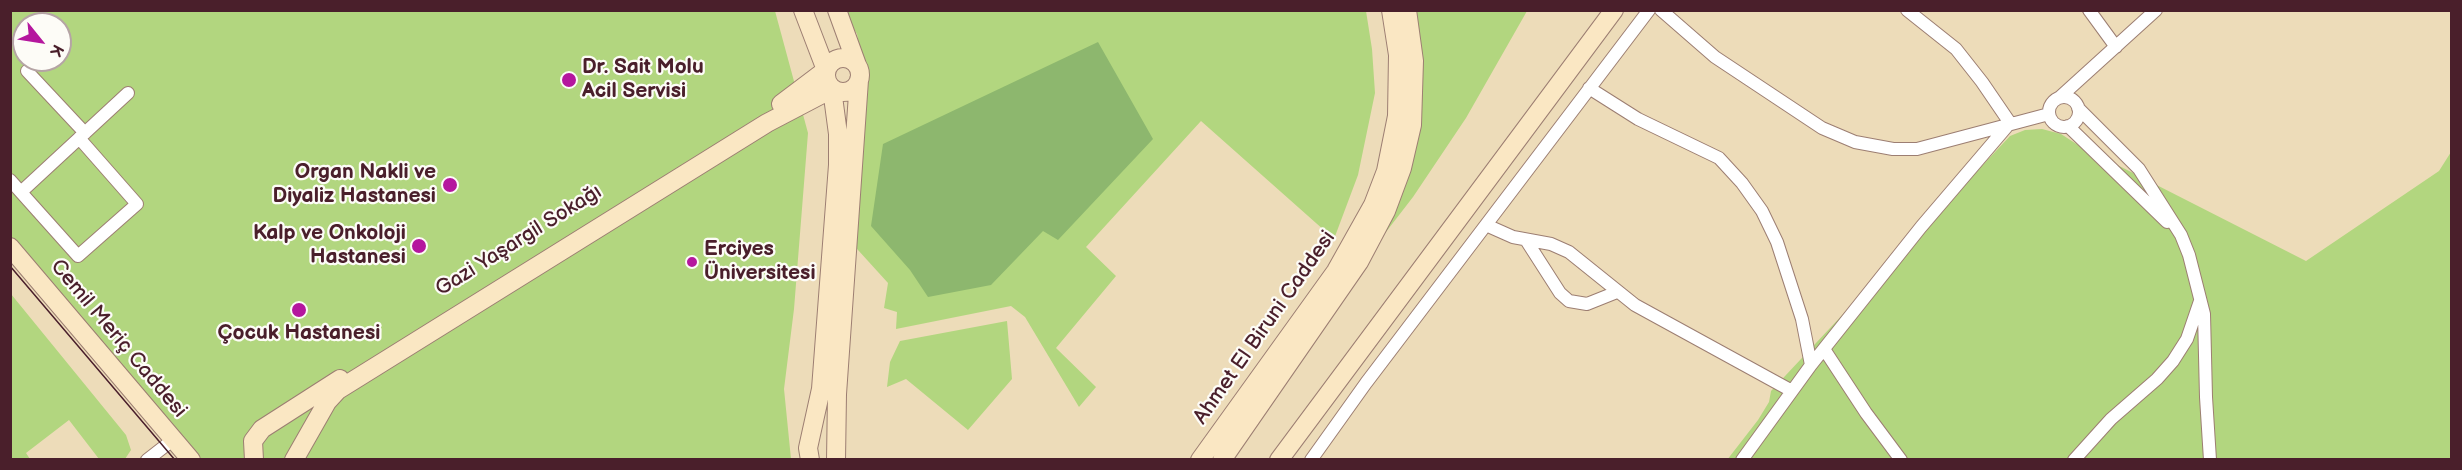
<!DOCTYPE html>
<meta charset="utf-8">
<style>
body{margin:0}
#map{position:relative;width:2462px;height:470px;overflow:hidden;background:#eddcb9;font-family:"Balsamiq Sans",sans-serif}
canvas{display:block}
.frame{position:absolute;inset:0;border:12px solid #4a1f2b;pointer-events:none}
.north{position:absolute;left:12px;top:12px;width:60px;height:60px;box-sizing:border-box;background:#fdfcf7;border:2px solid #b5a4a5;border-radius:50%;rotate:120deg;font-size:16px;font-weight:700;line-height:24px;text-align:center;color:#4a1f2b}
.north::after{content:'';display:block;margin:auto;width:21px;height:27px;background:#b5179e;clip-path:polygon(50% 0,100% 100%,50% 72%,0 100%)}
</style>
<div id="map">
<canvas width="2462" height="470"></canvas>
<div class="frame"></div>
<div class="north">K</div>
</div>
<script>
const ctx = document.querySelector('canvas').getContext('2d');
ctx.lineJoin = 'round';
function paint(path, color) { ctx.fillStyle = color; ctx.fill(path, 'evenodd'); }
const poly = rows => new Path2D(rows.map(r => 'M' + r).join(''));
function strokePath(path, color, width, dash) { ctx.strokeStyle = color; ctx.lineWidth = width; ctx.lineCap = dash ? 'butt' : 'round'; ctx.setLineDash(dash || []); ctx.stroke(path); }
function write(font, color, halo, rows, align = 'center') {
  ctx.font = font + ' "Balsamiq Sans",sans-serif'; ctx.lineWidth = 4.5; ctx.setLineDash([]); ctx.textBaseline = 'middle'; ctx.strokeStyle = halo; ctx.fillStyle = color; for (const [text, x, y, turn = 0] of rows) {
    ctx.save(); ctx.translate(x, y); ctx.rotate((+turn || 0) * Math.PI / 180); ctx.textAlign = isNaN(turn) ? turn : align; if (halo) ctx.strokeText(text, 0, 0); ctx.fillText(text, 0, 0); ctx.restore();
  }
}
paint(poly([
 [10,11,775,11,808,133,794,309,784,389,791,459,192,459,11,252],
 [24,24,60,24,60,60,24,60],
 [842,11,1366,11,1372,49,1375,93,1358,175,1334,239,1201,121,1086,247,1116,276,1056,348,1096,387,1079,407,1025,317,1011,306,896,329,897,312,884,308,888,283,848,239,862,64,857,34],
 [1404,11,1527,11,1466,118,1413,197,1379,241],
 [2042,129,2061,134,2078,145,2306,261,2439,171,2451,152,2451,459,1727,460,1758,420,1769,402,1771,391,2010,136,2025,130],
 [11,294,126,435,131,450,125,459,99,459,69,420,26,453,30,459,11,459],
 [1007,321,1012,379,968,430,906,379,887,387,890,362,900,341]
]), '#b2d67f');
paint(poly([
 [1098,42,1153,139,1058,240,1043,231,991,285,928,297,910,270,871,226,883,144]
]), '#8db76e');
const street = poly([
 [1661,10,1715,57,1822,128,1855,142,1893,149,1917,149,2049,114],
 [1907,10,1956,49,1982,82,2010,123],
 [2089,10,2116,47],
 [27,71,85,133],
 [1589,88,1638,119,1719,158,1742,183,1762,211,1777,242,1802,319,1811,365],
 '2049 112a15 15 0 1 1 30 0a15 15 0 1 1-30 0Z',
 [2059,98,2156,10],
 [2078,108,2139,169,2181,235,2189,255,2204,314,2206,397,2210,460],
 [2068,126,2167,222],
 [10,180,78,256,137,204,79,138],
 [21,192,128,93],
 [1486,225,1513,237,1551,244,1569,252,1635,305,1792,391],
 [1526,240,1560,293,1569,301,1587,304,1617,292],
 [1824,349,1866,413,1901,460],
 [147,460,174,439],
 [1311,460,1366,383,1649,10],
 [1742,460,1811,365,1921,227,2009,124],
 [2074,460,2111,419,2157,379,2173,361,2187,339,2200,301]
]);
const secondary = poly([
 [837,10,857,65],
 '826 75a17 17 0 1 1 34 0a17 17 0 1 1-34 0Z',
 [781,104,826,70,803,10],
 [10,247,191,460],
 [254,460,253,441,262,429,340,379],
 [294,460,327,402,338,390,767,123,832,89,838,134,838,165,821,389,808,448,810,460],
 [836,460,837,394,859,80],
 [1200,460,1336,271,1373,205,1386,171,1397,116,1398,55,1391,10],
 [1222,460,1359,262,1386,211,1402,168,1412,125,1414,61,1407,10],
 [1279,460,1614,10]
]);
strokePath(street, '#9c7e72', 14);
strokePath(secondary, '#9c7e72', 20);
strokePath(street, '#fff', 12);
strokePath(secondary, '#fae7c3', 18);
strokePath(poly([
 [10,266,175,460]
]), '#4a1f2b', 1.5);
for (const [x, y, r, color] of [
 [569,80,8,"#b5179e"],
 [450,185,8,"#b5179e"],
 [419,246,8,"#b5179e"],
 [692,262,6,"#b5179e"],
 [299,310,8,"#b5179e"]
]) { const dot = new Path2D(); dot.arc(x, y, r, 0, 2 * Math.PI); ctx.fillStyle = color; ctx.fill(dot); strokePath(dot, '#fdfcf7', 2); }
write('bold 21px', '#4a1f2b', '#fdfcf7', [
 ["Dr. Sait Molu",582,68],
 ["Acil Servisi",582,92],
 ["Organ Nakli ve",436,173,"right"],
 ["Diyaliz Hastanesi",436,197,"right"],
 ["Kalp ve Onkoloji",406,234,"right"],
 ["Hastanesi",406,258,"right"],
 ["Erciyes",704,250],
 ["Üniversitesi",704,274],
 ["Çocuk Hastanesi",299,334,"center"]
], 'left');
write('21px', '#4a1f2b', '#fdfcf7', [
 ["Gazi Yaşargil Sokağı",519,241,-32],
 ["Ahmet El Biruni Caddesi",1265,328,-55],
 ["Cemil Meriç Caddesi",118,339,50]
]);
</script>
